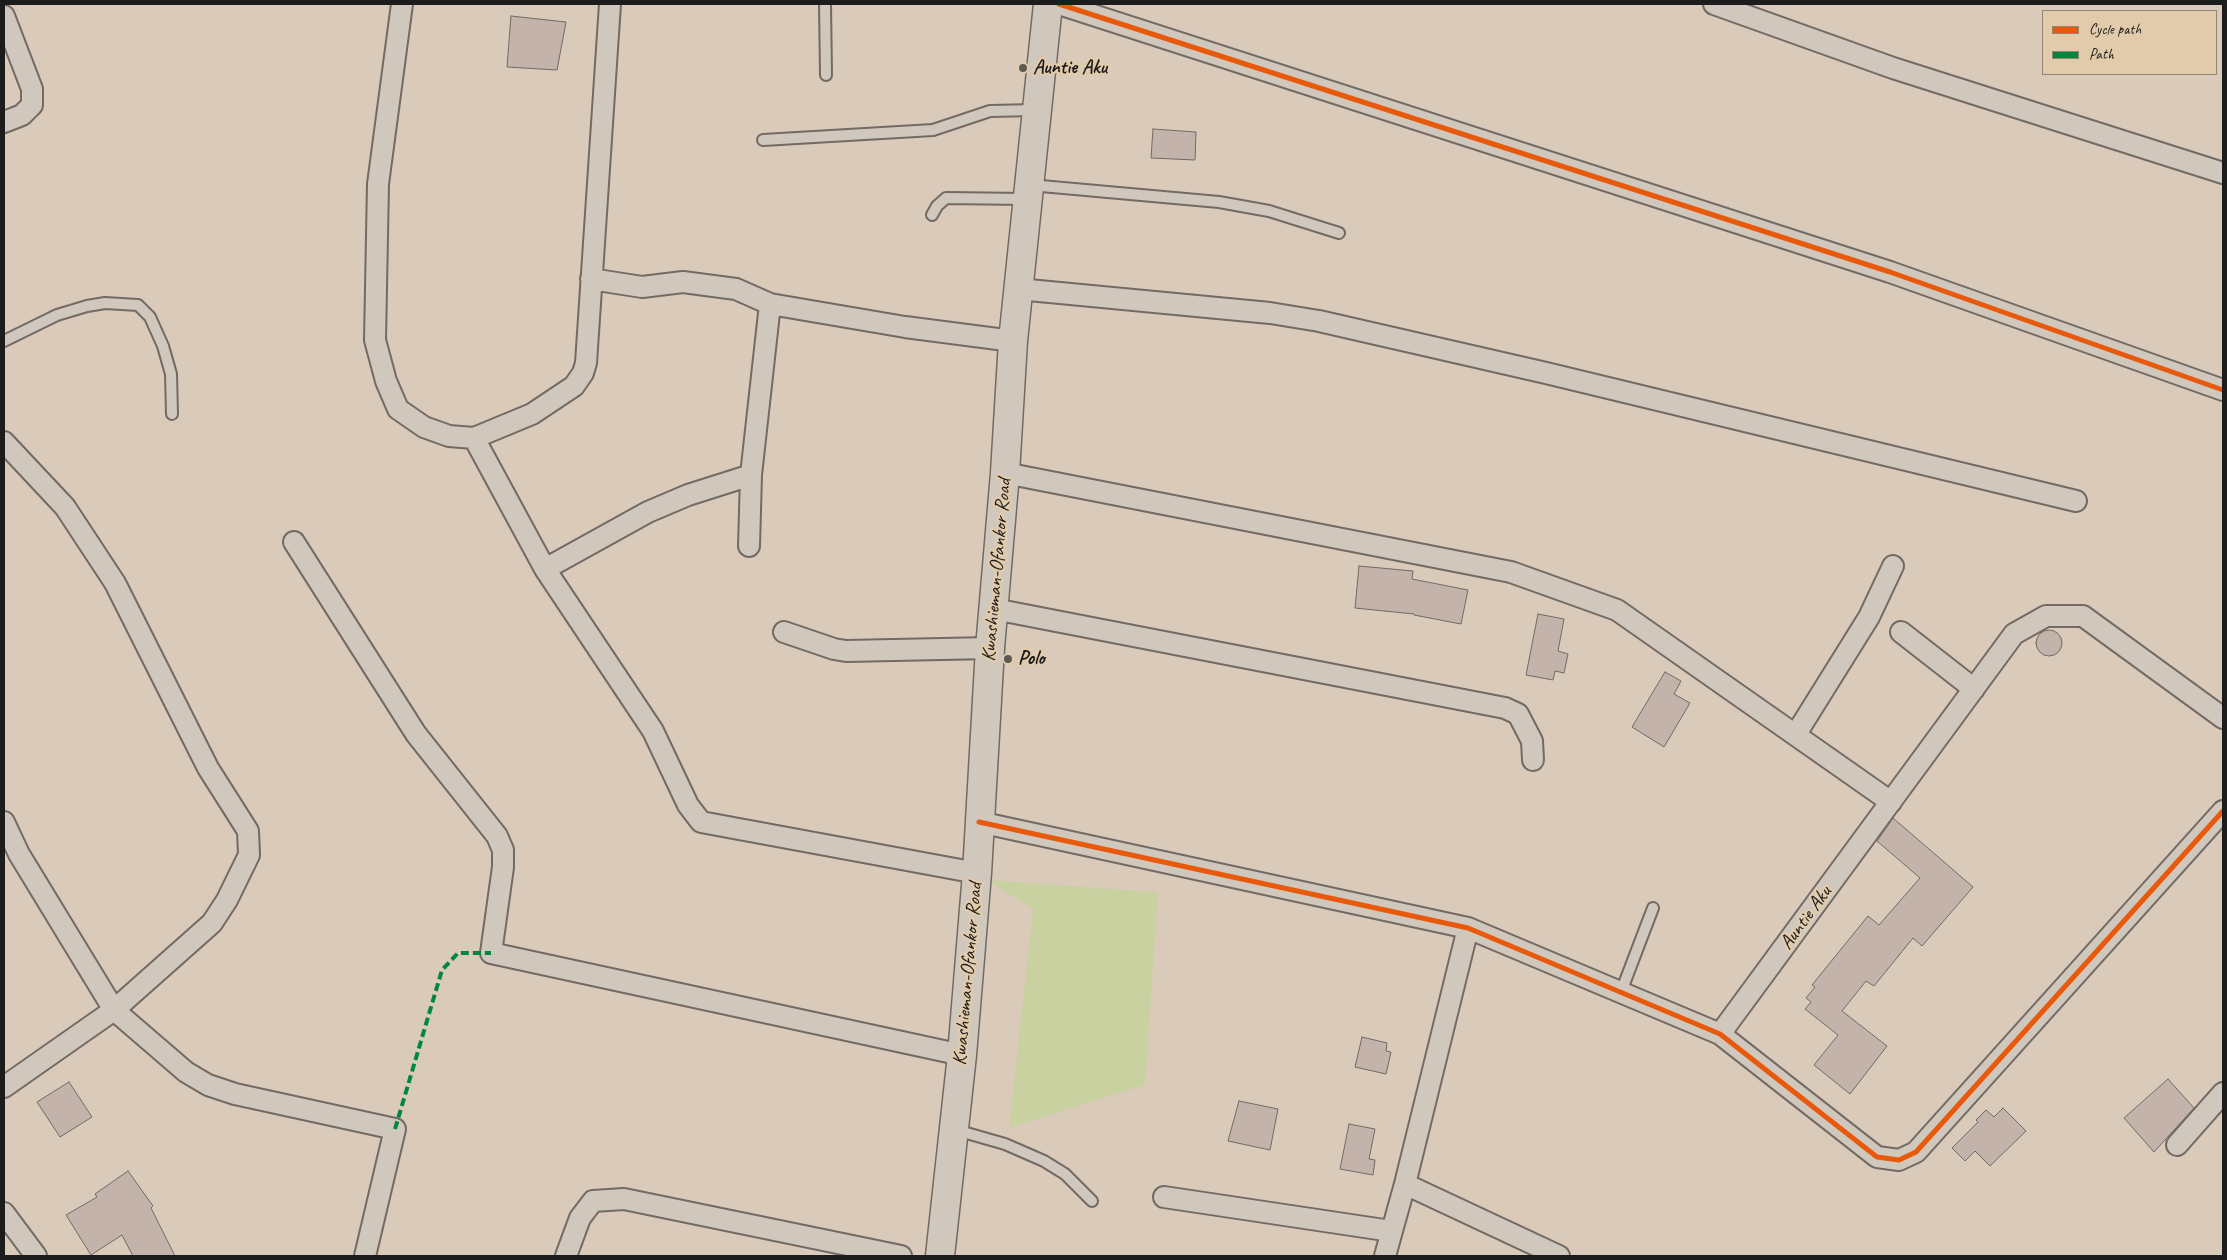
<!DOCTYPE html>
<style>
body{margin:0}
#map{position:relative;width:2227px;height:1260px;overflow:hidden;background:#dacaba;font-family:Caveat,sans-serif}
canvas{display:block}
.frame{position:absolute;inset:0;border:5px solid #1c1c1c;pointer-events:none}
.legend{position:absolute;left:2042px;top:10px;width:175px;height:65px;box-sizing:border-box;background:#e1cbab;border:1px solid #928572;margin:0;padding:6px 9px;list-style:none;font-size:15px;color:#1c1c1c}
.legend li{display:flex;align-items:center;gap:10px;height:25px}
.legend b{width:25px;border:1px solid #928572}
</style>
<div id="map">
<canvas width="2227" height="1260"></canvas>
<div class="frame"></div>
<ul class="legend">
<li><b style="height:6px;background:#e8590c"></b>Cycle path</li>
<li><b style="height:6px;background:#00873e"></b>Path</li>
</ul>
</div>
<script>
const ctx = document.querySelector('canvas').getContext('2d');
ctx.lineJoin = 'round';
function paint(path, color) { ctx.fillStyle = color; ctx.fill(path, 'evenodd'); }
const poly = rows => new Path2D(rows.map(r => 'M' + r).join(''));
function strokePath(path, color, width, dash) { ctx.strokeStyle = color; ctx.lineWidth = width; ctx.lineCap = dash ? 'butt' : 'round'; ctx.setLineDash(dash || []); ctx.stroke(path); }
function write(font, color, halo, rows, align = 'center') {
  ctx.font = font + ' Caveat,sans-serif'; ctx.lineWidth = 4.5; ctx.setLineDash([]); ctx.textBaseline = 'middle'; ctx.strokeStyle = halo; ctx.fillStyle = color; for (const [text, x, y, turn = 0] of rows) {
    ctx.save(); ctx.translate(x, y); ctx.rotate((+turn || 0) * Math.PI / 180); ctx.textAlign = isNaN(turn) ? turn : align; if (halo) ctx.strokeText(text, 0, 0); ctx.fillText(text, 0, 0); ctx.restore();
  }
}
paint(poly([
 [987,880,1158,892,1145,1085,1009,1128,1033,909]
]), '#cad1a1');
const building = poly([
 [511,16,566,22,557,70,507,67,511,16],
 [1153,129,1196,132,1195,160,1151,158,1153,129],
 [1359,566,1413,571,1412,579,1468,590,1461,624,1414,615,1414,614,1355,608,1359,566],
 [1538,614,1564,619,1558,651,1568,654,1564,673,1555,671,1553,680,1526,675,1538,614],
 '2036 643a13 13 0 1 1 26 0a13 13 0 1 1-26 0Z',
 [1665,672,1681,681,1674,694,1690,703,1664,747,1632,727,1665,672],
 [1893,818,1973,887,1922,946,1913,938,1874,986,1866,981,1842,1011,1887,1046,1850,1094,1814,1065,1838,1035,1805,1009,1811,1002,1806,998,1815,987,1812,985,1868,916,1879,925,1920,878,1877,841,1893,818],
 [1362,1037,1387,1043,1386,1051,1391,1052,1386,1074,1355,1067,1362,1037],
 [2168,1079,2194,1108,2154,1152,2124,1118,2168,1079],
 [69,1082,92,1117,60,1137,37,1102,69,1082],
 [1239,1101,1278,1109,1270,1150,1228,1141,1239,1101],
 [2003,1108,2026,1131,1990,1166,1975,1151,1965,1161,1952,1148,1978,1122,1976,1120,1986,1110,1994,1117,2003,1108],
 [1349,1124,1375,1129,1369,1159,1375,1160,1373,1175,1340,1169,1349,1124],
 [128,1171,153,1206,151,1208,175,1256,133,1256,122,1235,91,1255,66,1215,97,1197,95,1194,128,1171]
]);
paint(building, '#c3b3aa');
strokePath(building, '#726a63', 1);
const lane = poly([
 [825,4,826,75],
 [763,140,933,130,990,111,1035,110],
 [1030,185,1219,202,1269,211,1339,233],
 [932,215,937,206,946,198,1026,199],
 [4,341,57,315,87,306,105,303,138,305,150,317,163,346,171,374,172,414],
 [1621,992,1653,908],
 [956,1130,1005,1144,1044,1161,1065,1174,1092,1201]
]);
const street = poly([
 [402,4,378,184,375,340,386,381,398,409,424,427,449,436,474,438,532,414,574,386,583,373,586,363,610,4],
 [1059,4,1890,272,2223,390],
 [1714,4,1893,68,2223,173],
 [4,16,32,89,32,105,22,115,4,122],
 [591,279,642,287,683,282,736,289,770,304,905,327,1013,341],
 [1018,289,1270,313,1319,321,1546,373,2076,501],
 [474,438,545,569,653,731,688,805,701,822,977,873],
 [4,442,65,507,115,583,208,768,248,831,249,855,227,900,212,923,114,1010,4,1087],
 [1005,473,1511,572,1617,610,1891,802],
 [294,542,416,734,497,836,503,850,503,867,491,953,962,1055],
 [749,546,751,475,770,304],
 [545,569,648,512,688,495,751,475],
 [994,609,1505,708,1518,714,1532,741,1533,760],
 [784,632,834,649,846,651,990,648],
 [1901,632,1974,689],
 [1796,734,1869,617,1893,566],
 [4,822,19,854,114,1010,186,1072,208,1085,235,1094,395,1129,365,1256],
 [979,822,1468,928,1720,1034,1877,1157,1899,1160,1916,1152,2223,811],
 [1720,1034,2014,634,2046,616,2083,616,2223,718],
 [2177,1145,2223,1093],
 [1405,1184,1559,1256],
 [1164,1197,1391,1231],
 [4,1213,36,1256],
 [566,1256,580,1218,593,1201,624,1199,901,1256],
 [1385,1256,1405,1184,1468,928]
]);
const secondary = poly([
 [940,1256,962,1055,977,873,990,648,1005,473,1013,341,1048,4]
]);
strokePath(lane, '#726a63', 14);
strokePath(street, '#726a63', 24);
strokePath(secondary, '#726a63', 31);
strokePath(lane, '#d1c8bd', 10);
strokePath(street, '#d1c8bd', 20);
strokePath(secondary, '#d1c8bd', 28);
strokePath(poly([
 [395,1129,442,970,458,953,491,953]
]), '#00873e', 4, [8, 4]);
strokePath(poly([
 [1059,4,1890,272,2223,390],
 [979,822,1468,928,1720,1034,1877,1157,1899,1160,1916,1152,2223,811]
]), '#e8590c', 5);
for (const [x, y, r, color] of [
 [1023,68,5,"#5e5953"],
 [1008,659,5,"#5e5953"]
]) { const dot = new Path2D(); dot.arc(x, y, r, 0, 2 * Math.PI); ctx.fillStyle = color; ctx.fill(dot); strokePath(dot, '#e1cbab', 2); }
write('bold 20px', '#1c1c1c', '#e1cbab', [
 ["Auntie Aku",1033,68],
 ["Polo",1018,659]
], 'left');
write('20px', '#1c1c1c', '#e1cbab', [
 ["Kwashieman-Ofankor Road",997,570,-85],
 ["Auntie Aku",1806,918,-54],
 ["Kwashieman-Ofankor Road",968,974,-85]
]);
</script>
